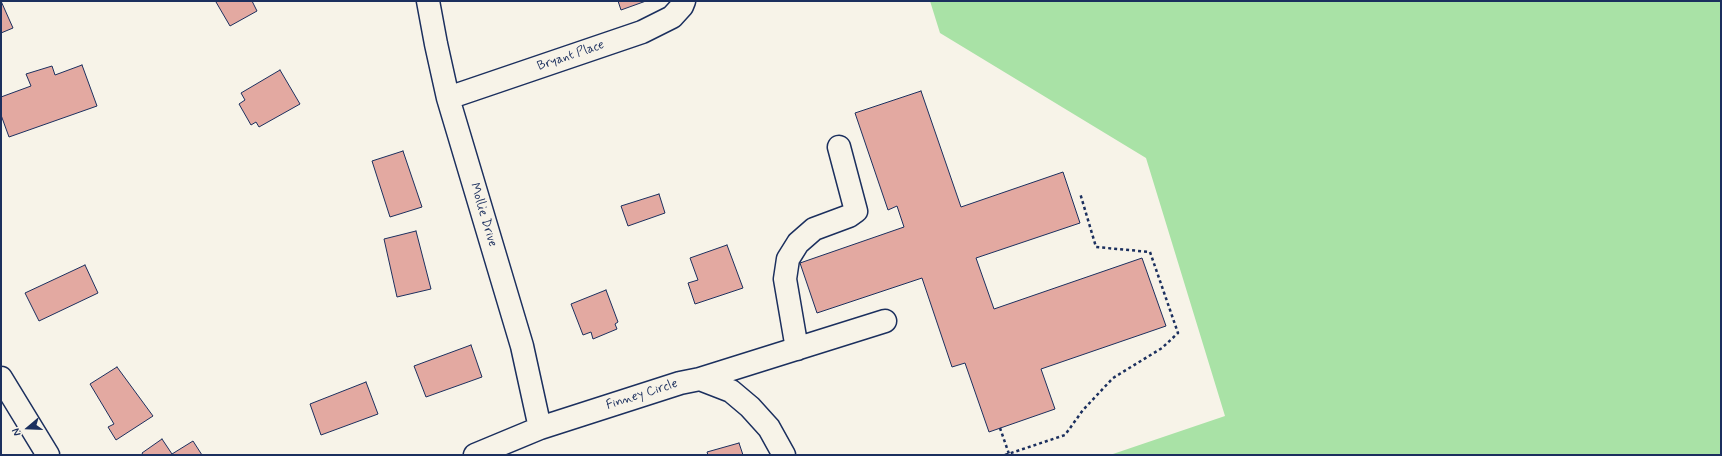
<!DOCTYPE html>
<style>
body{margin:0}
#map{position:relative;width:1722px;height:456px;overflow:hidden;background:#f7f3e8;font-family:Mynerve,sans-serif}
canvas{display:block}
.frame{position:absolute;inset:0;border:2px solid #1b2f5e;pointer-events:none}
.north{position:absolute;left:8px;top:408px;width:40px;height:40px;-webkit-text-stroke:3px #f7f3e8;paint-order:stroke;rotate:251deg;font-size:11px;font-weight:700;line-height:16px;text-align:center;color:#1b2f5e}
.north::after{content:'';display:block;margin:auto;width:14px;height:18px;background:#1b2f5e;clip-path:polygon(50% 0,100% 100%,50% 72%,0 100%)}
</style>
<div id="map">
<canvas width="1722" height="456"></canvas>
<div class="frame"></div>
<div class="north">N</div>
</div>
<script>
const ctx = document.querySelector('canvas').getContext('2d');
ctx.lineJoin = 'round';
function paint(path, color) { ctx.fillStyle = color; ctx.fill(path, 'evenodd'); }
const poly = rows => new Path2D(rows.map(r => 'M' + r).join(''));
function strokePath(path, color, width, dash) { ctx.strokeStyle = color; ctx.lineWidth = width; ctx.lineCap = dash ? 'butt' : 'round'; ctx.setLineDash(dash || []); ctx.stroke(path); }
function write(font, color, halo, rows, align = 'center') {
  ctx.font = font + ' Mynerve,sans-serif'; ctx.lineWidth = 4; ctx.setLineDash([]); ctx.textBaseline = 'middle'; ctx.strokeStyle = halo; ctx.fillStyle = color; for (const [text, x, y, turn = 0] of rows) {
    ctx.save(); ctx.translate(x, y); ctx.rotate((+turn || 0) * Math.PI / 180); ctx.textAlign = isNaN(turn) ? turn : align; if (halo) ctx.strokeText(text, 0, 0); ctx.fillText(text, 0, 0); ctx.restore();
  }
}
paint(poly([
 [930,1,1721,1,1721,455,1110,455,1225,416,1146,158,940,33]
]), '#a9e2a6');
const building = poly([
 [1,1,13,28,1,33,1,1],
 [219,1,252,1,257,11,230,26,216,2,219,1],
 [618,1,646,1,621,10,618,1],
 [82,65,97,106,9,137,1,115,1,97,31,86,26,74,52,66,55,75,82,65],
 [280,70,300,104,259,127,256,122,251,125,239,104,245,100,241,93,280,70],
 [921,91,961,207,1063,172,1080,223,976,258,994,309,1142,258,1166,326,1041,369,1055,409,989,432,965,363,952,367,922,278,817,313,800,263,904,227,897,206,888,210,855,113,921,91],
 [403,151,422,207,390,217,372,161,403,151],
 [659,194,665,213,628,226,621,206,659,194],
 [416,231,431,289,397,297,384,239,416,231],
 [727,245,743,288,695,304,688,283,698,280,690,258,727,245],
 [85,265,98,293,39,321,25,293,85,265],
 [606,290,618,322,615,324,617,329,593,339,591,332,583,335,571,304,606,290],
 [471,345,482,377,426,397,414,366,471,345],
 [117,367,153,416,116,440,108,427,114,424,90,384,117,367],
 [366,382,378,414,321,435,310,404,366,382],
 [162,439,172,454,193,441,202,455,143,455,142,453,162,439],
 [739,443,743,455,708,455,707,452,739,443]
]);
paint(building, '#e3a9a1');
strokePath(building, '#1b2f5e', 1);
const minor = poly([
 [428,1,436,44,448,98,522,346,540,428],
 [448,98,642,32,672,17,682,6,684,1],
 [797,349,785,279,788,259,798,243,814,229,849,216,856,211,839,147],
 [700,379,885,321],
 [475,455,540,428,680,383,700,379,731,391,750,407,769,428,784,455]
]);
const major = poly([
 [1,378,48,455]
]);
strokePath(minor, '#1b2f5e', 25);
strokePath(major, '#1b2f5e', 25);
strokePath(poly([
 [1000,428,1009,454],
 [1005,455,1065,435,1083,410,1113,378,1162,348,1178,333,1150,252,1096,247,1080,193]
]), '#1b2f5e', 2.5, [3, 3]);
strokePath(minor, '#f7f3e8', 22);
strokePath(major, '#f7f3e8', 22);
write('13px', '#1b2f5e', '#f7f3e8', [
 ["Bryant Place",571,56,-19],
 ["Mollie Drive",483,215,73],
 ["Finney Circle",642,395,-18]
]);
</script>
